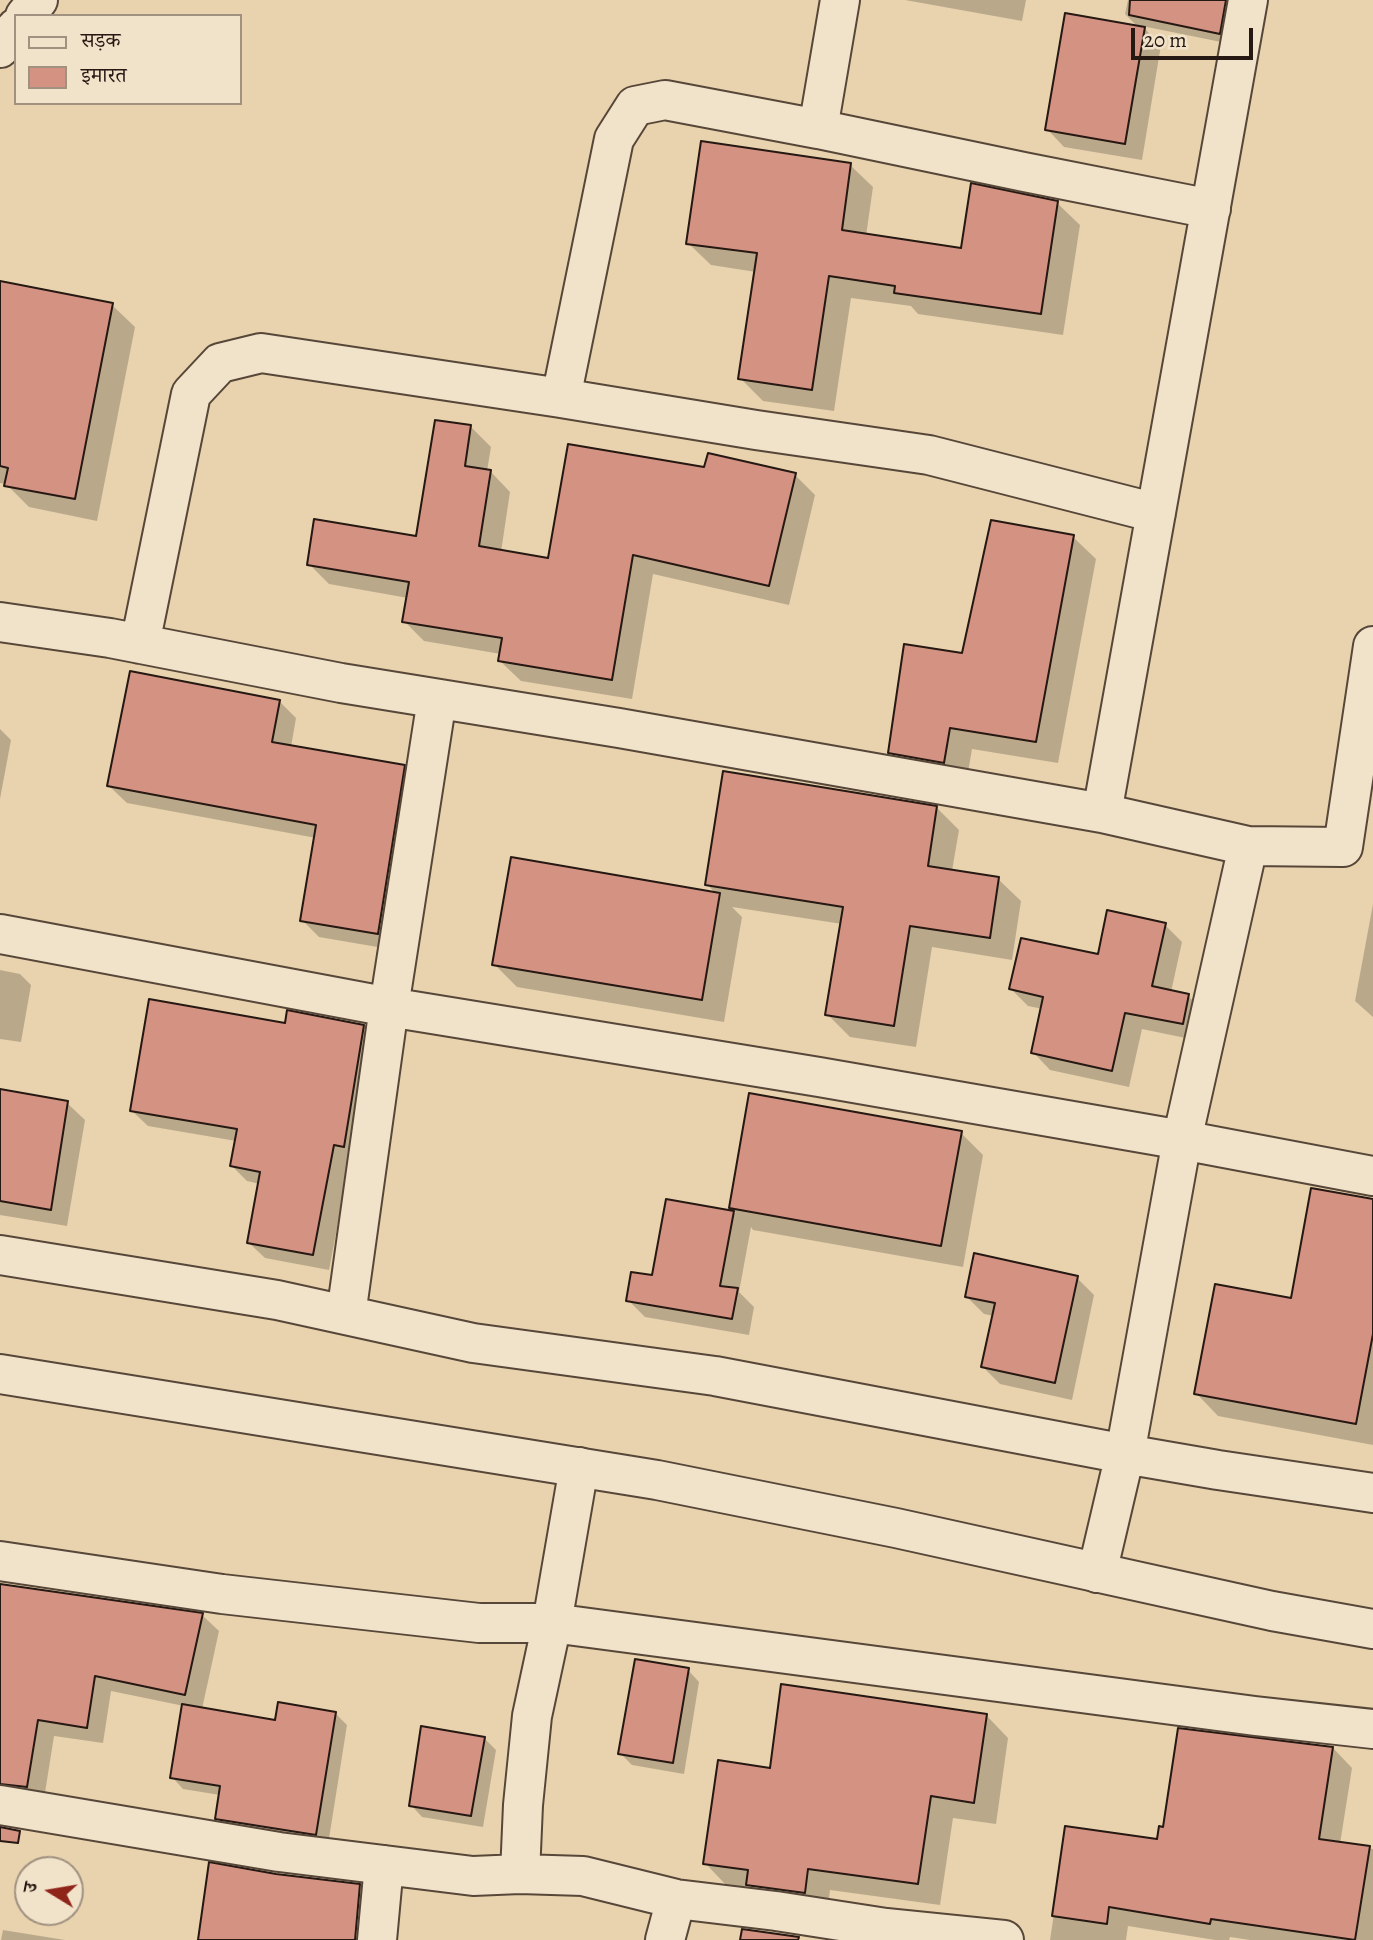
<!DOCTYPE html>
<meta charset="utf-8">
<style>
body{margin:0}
#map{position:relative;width:1373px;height:1940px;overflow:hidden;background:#e9d3ae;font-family:Alegreya,"Noto Serif Devanagari",serif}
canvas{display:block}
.legend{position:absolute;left:14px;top:14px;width:228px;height:91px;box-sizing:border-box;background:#f1e2ca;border:2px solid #a09180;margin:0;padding:9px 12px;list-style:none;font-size:21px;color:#261812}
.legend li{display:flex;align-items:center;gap:14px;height:35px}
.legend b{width:35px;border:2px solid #a09180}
.north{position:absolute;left:14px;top:1856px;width:70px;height:70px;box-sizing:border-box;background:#f1e2ca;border:2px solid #a09180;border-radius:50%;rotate:281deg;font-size:19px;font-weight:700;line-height:28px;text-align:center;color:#261812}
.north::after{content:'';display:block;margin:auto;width:24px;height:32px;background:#8f2418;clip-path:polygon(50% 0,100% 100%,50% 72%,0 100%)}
.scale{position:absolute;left:1131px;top:28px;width:122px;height:32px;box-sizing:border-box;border:4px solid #261812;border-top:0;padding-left:9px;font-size:21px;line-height:24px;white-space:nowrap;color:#261812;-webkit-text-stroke:5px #f1e2ca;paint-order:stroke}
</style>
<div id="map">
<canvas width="1373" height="1940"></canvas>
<ul class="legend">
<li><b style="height:9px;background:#f1e2ca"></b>सड़क</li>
<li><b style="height:19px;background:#d39282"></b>इमारत</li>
</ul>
<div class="north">उ</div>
<div class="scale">20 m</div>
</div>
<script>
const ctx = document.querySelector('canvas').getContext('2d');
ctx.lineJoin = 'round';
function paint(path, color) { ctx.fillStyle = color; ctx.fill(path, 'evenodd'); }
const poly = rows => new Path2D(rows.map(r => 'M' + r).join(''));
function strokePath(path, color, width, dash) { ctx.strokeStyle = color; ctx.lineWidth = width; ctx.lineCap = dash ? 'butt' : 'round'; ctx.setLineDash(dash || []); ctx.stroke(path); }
paint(poly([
 [905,0,1026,0,1022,21],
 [1128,0,1226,0,1237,11,1231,44,1142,26,1161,45,1142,160,1064,147,1047,129,1138,27,1125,14],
 [850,165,873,187,866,236,963,250,1057,203,1080,225,1063,335,918,314,911,306,851,298,834,411,763,401,740,378,756,272,711,265,688,243],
 [0,283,112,305,135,327,97,521,29,507,6,484,0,483],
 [471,427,491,447,487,471,490,471,510,492,501,552,550,560,705,469,795,475,815,495,789,605,653,574,632,699,521,681,500,661,501,654,424,641,404,621,408,598,329,584,309,564,418,538],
 [1073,537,1096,559,1058,763,972,749,966,784,912,775,890,752,964,655],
 [279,701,296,718,291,747,404,766,421,784,395,950,319,937,302,920,316,838,127,803,109,786],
 [0,729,11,740,0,799],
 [937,808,959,830,952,871,998,879,1021,901,1012,960,932,947,916,1047,850,1037,827,1014,842,924,732,907,742,917,724,1022,517,987,494,964,716,894,707,884],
 [1373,904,1373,1017,1355,1001],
 [1165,925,1182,942,1171,992,1188,996,1206,1013,1200,1041,1142,1029,1129,1087,1050,1070,1033,1052,1043,1009,1028,1006,1011,989,1099,956],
 [0,970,20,974,31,985,21,1042,0,1039],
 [364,1026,379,1042,350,1160,329,1270,265,1258,249,1243,260,1184,247,1181,232,1166,236,1141,148,1126,132,1111],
 [0,1091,67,1103,85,1120,67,1226,0,1215],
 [961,1133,983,1155,963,1267,753,1230,751,1227,739,1292,754,1307,749,1335,645,1317,628,1300,654,1277,667,1201,736,1213,731,1207],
 [1373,1201,1373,1445,1218,1416,1196,1393,1292,1300],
 [1077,1278,1094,1295,1072,1400,1000,1384,983,1367,994,1316,984,1314,966,1296],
 [0,1585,202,1615,219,1631,202,1709,276,1722,335,1713,347,1725,328,1845,228,1830,217,1818,220,1795,183,1789,172,1777,184,1706,111,1691,103,1743,54,1736,44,1799,0,1793],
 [688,1670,699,1682,684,1774,632,1765,620,1753],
 [986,1715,1008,1738,996,1824,953,1818,940,1905,830,1890,827,1915,753,1889,727,1886,705,1863],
 [484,1738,496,1750,483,1827,422,1817,411,1805],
 [1333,1748,1352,1768,1340,1844,1373,1849,1373,1940,1250,1940,1230,1937,1229,1940,1215,1940,1128,1926,1126,1940,1050,1940,1067,1828,1158,1841],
 [276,1875,359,1886,375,1902,372,1940,200,1940],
 [3,1930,65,1940,1,1940]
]), '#0003');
const building = poly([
 [1130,0,1226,0,1220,34,1129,15,1130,0],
 [1065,13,1145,27,1125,144,1045,130,1065,13],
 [701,141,851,163,842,230,961,248,971,183,1058,201,1041,314,894,293,895,286,829,276,812,390,738,379,757,253,686,244,701,141],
 [0,281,113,303,75,499,4,486,8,468,0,466,0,281],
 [435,420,471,425,465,466,491,470,479,546,548,558,568,444,704,467,708,453,796,473,769,586,633,555,612,680,498,661,502,638,402,622,409,582,307,565,314,519,416,536,435,420],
 [991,520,1074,535,1036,742,950,728,944,763,888,753,904,644,962,653,991,520],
 [130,671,280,700,272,742,405,765,378,934,300,921,316,825,107,786,130,671],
 [723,771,937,806,928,866,999,877,990,938,910,926,894,1026,825,1015,843,907,705,885,723,771],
 [511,857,720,893,702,1000,492,965,511,857],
 [1107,910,1166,923,1152,986,1189,994,1183,1024,1125,1013,1112,1071,1031,1053,1043,997,1009,989,1021,938,1098,954,1107,910],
 [149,999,285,1023,287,1010,364,1025,344,1147,334,1145,313,1255,247,1243,260,1172,230,1166,237,1129,130,1111,149,999],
 [0,1089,68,1101,51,1210,0,1201,0,1089],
 [749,1093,962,1131,941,1246,729,1208,749,1093],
 [1311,1188,1373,1199,1373,1334,1356,1424,1194,1394,1215,1284,1291,1298,1311,1188],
 [666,1199,734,1211,720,1286,738,1288,732,1319,626,1301,631,1272,652,1275,666,1199],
 [974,1253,1078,1276,1055,1383,981,1367,995,1303,965,1297,974,1253],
 [0,1584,203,1613,185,1695,95,1676,87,1728,38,1720,27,1787,0,1784,0,1584],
 [635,1659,689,1668,673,1763,618,1754,635,1659],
 [781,1684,987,1714,974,1803,931,1796,918,1884,808,1869,805,1893,746,1885,748,1870,703,1864,718,1760,770,1768,781,1684],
 [278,1702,336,1712,316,1835,215,1819,220,1786,170,1778,182,1704,275,1720,278,1702],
 [421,1726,485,1737,471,1816,409,1806,421,1726],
 [1178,1728,1333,1747,1319,1839,1370,1846,1355,1940,1211,1919,1210,1924,1109,1907,1107,1924,1052,1916,1065,1826,1157,1839,1159,1826,1163,1827,1178,1728],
 [0,1827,20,1831,18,1843,0,1841,0,1827],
 [209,1862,276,1874,360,1884,355,1940,198,1940,209,1862],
 [742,1929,799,1937,798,1940,740,1940,742,1929]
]);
paint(building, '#d39282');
strokePath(building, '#261812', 2);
const minor = poly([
 [1248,0,1102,813,1248,846,1343,847,1373,646],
 [818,129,1024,172,1211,209],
 [561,398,756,430,929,455,1156,513],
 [0,622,110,638,341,683,619,728,1102,813],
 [140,644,191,394,220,363,261,353,561,398,614,139,635,106,665,100,818,129,840,0],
 [0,934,389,1007,819,1077,1182,1140,1373,1176],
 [0,1255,277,1300,473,1343,715,1376,1125,1454,1218,1470,1373,1493],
 [346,1315,389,1007,437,699],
 [0,1561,222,1594,479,1623,552,1623,1255,1716,1373,1729],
 [1097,1573,1125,1454,1182,1140,1248,846],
 [0,1805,279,1852,473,1876,520,1874,583,1876,676,1899,776,1911,886,1928,1004,1940],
 [520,1874,523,1805,532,1716,552,1623,579,1467],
 [377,1940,384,1865],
 [665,1940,676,1899]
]);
const tertiary = poly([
 [25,16,38,0],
 [0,48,16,28],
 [0,1374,657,1480,896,1528,1272,1611,1373,1629]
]);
strokePath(minor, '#574739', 42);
strokePath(tertiary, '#574739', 42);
strokePath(minor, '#f1e2ca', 38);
strokePath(tertiary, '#f1e2ca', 38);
</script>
